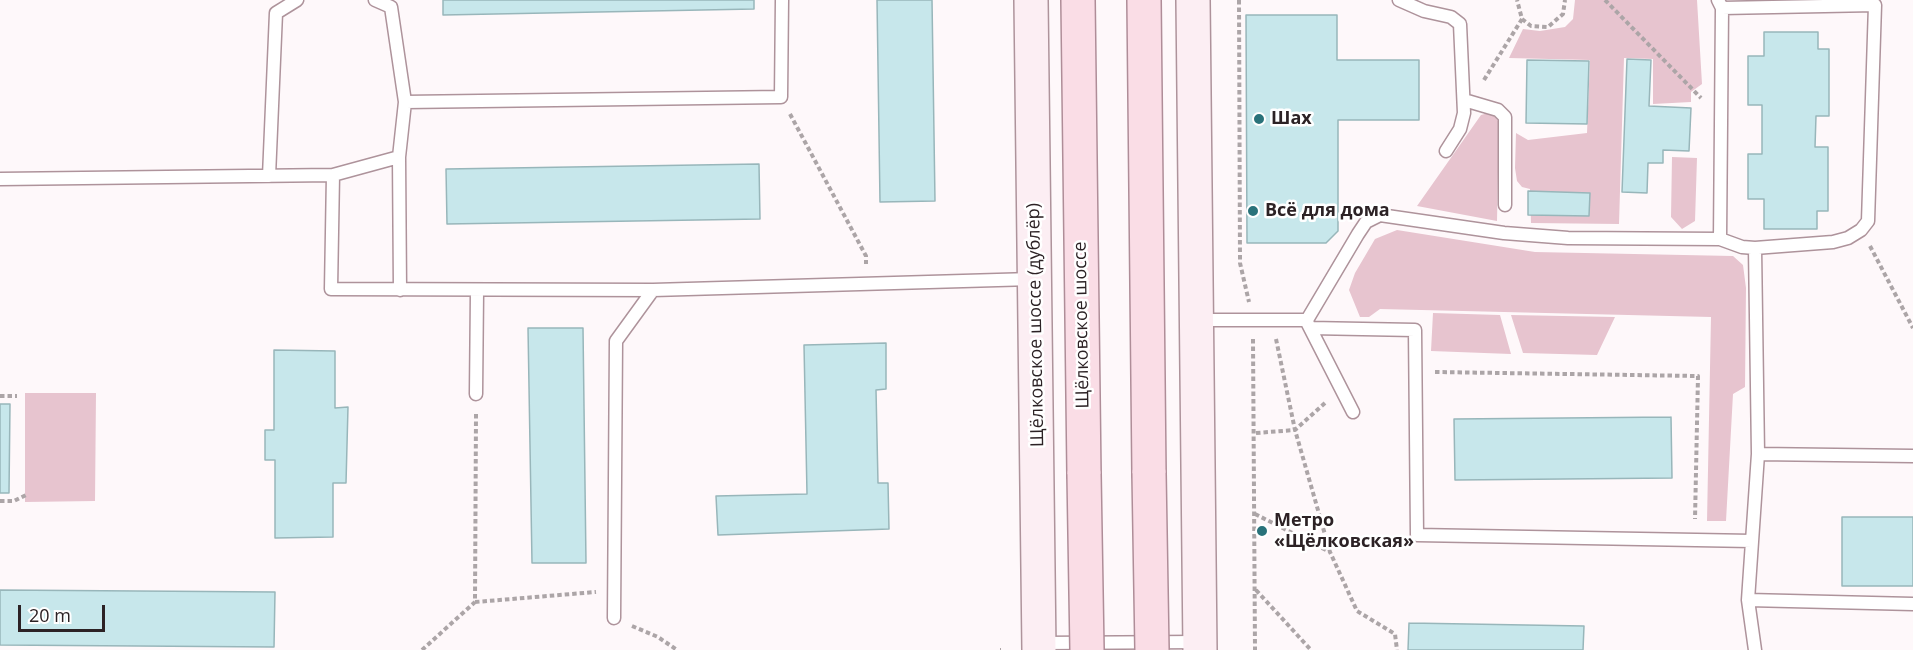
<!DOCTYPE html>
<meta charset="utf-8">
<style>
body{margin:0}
#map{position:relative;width:1913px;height:650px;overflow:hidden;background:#fef8fa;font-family:"Open Sans",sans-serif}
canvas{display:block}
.scale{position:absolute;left:18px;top:605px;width:87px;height:27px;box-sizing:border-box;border:3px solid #2c2225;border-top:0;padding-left:8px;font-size:18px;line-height:21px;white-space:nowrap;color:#2c2225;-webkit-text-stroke:4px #fff;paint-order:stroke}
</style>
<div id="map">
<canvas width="1913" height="650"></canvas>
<div class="scale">20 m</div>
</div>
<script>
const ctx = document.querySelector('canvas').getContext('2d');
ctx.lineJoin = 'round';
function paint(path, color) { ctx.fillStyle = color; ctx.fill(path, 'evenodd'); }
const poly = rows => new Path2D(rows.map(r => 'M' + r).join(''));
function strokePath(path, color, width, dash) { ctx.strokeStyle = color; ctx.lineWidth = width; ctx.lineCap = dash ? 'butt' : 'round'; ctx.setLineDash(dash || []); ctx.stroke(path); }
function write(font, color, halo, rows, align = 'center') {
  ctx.font = font + ' "Open Sans",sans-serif'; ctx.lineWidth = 5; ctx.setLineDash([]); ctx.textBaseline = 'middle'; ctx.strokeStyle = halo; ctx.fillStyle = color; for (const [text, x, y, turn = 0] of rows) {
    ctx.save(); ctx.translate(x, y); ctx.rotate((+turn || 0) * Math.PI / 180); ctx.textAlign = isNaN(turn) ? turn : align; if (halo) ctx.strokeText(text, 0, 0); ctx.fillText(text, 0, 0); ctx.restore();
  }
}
paint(poly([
 [1575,0,1697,0,1702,84,1691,92,1691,102,1653,104,1653,59,1624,58,1619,224,1531,223,1530,189,1522,187,1517,181,1515,168,1516,133,1528,140,1587,133,1590,60,1509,58,1523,29,1540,31,1565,27,1573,19],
 [1488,113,1493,114,1499,122,1497,221,1417,206,1481,115],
 [1672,157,1697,158,1695,221,1682,229,1671,217],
 [1397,230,1535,252,1733,256,1743,265,1746,288,1745,387,1733,394,1726,521,1707,521,1711,317,1380,309,1369,317,1360,317,1349,290,1355,273,1375,239],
 [1433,313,1500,315,1511,354,1431,351],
 [1511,315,1615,317,1597,355,1523,353],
 [25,393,96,393,95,501,25,502]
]), '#e7c4cf');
const building = poly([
 [443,0,754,0,754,9,443,15,443,0],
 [877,0,932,0,935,201,880,202,877,0],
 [1246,15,1337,15,1337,60,1419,60,1419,120,1338,120,1338,231,1326,243,1247,243,1246,15],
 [1764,32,1818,32,1818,49,1829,49,1829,116,1816,116,1815,147,1828,147,1828,211,1817,211,1817,229,1764,229,1764,199,1748,199,1748,154,1762,154,1762,105,1748,105,1748,56,1764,56,1764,32],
 [1627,59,1651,60,1649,106,1691,108,1689,151,1663,150,1663,163,1648,163,1647,193,1622,192,1627,59],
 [1527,60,1589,61,1587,124,1526,123,1527,60],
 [759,164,760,219,447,224,446,169,759,164],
 [1528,191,1590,193,1589,216,1528,215,1528,191],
 [528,328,583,328,586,563,532,563,528,328],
 [886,343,886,389,876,390,878,483,888,483,889,529,718,535,716,496,807,494,804,345,886,343],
 [274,350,335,351,335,408,348,407,346,483,333,483,333,537,275,538,275,460,265,460,265,430,274,430,274,350],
 [0,404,10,404,9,493,0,493,0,404],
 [1671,417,1672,478,1455,480,1454,419,1671,417],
 [1842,517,1913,517,1913,586,1842,586,1842,517],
 [0,590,275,592,274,647,0,645,0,590],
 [1409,623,1584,626,1583,650,1408,650,1409,623]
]);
paint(building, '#c7e7eb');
strokePath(building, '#98b6ba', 1.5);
const lane = poly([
 [375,0,391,7,405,102,399,157,400,290],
 [1399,0,1424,11,1451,17,1460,24,1464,113,1460,129,1446,151],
 [1464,100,1498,110,1505,117,1505,205],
 [405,102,781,97,782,0],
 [333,175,331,289,653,290,616,341,614,618],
 [269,176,276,13,297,0],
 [0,179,333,175,399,157],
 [1720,239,1742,247,1755,248,1833,242,1848,238,1861,230,1868,221,1875,5,1722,8],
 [1755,248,1758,454],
 [653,290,1032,279],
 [1199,320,1307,320,1358,234,1366,222,1380,215,1504,233,1568,238,1720,239,1722,8,1718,0],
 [1307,322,1353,412],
 [1310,328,1415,330,1417,535,1752,541],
 [476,394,477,292],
 [1913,456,1758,454,1748,600,1913,604],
 [1748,600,1755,650],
 [1042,643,1198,642]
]);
const secondary = poly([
 [1031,0,1039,650],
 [1193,0,1200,650]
]);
const primary = poly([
 [1078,0,1084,474],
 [1144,0,1149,473]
]);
strokePath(lane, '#ae939b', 15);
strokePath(secondary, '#ae939b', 36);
strokePath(primary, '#af8d98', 36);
strokePath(poly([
 [1239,0,1240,263,1249,302],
 [1605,0,1701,98],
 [1522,19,1531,26,1548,27,1563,14,1565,0],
 [1484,80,1522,19,1517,0],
 [790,114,866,256,866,264],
 [1870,246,1913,328],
 [1253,339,1255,650],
 [1276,339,1295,430,1330,552,1357,611,1395,634,1397,650],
 [1435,372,1698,376,1695,519],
 [0,396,17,396],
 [1256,433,1295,430,1326,402],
 [0,501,14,501,26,495],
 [1255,514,1330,552],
 [1256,590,1311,650],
 [475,602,596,592],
 [632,626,658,637,677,650],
 [422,650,475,602,476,413],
 [1000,650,1001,650]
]), '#aca5a7', 4, [4.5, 3]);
strokePath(lane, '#fff', 12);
strokePath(secondary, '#fceef3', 33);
strokePath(primary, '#fadde6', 33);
const primaryBridge = poly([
 [1149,473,1152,650],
 [1084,474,1087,650]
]);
strokePath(primaryBridge, '#af8d98', 36, []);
strokePath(primaryBridge, '#fadde6', 33);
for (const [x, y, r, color] of [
 [1259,119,6,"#29727a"],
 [1253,211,6,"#29727a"],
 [1262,531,6,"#29727a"]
]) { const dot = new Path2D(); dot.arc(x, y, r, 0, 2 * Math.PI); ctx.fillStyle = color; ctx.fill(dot); strokePath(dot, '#fff', 2); }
write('bold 18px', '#2c2225', '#fff', [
 ["Шах",1271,119],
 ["Всё для дома",1265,211],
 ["Метро",1274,521],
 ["«Щёлковская»",1274,542]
], 'left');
write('18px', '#2c2225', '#fff', [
 ["Щёлковское шоссе (дублёр)",1036,325,-91],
 ["Щёлковское шоссе",1082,325,-91]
]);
</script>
